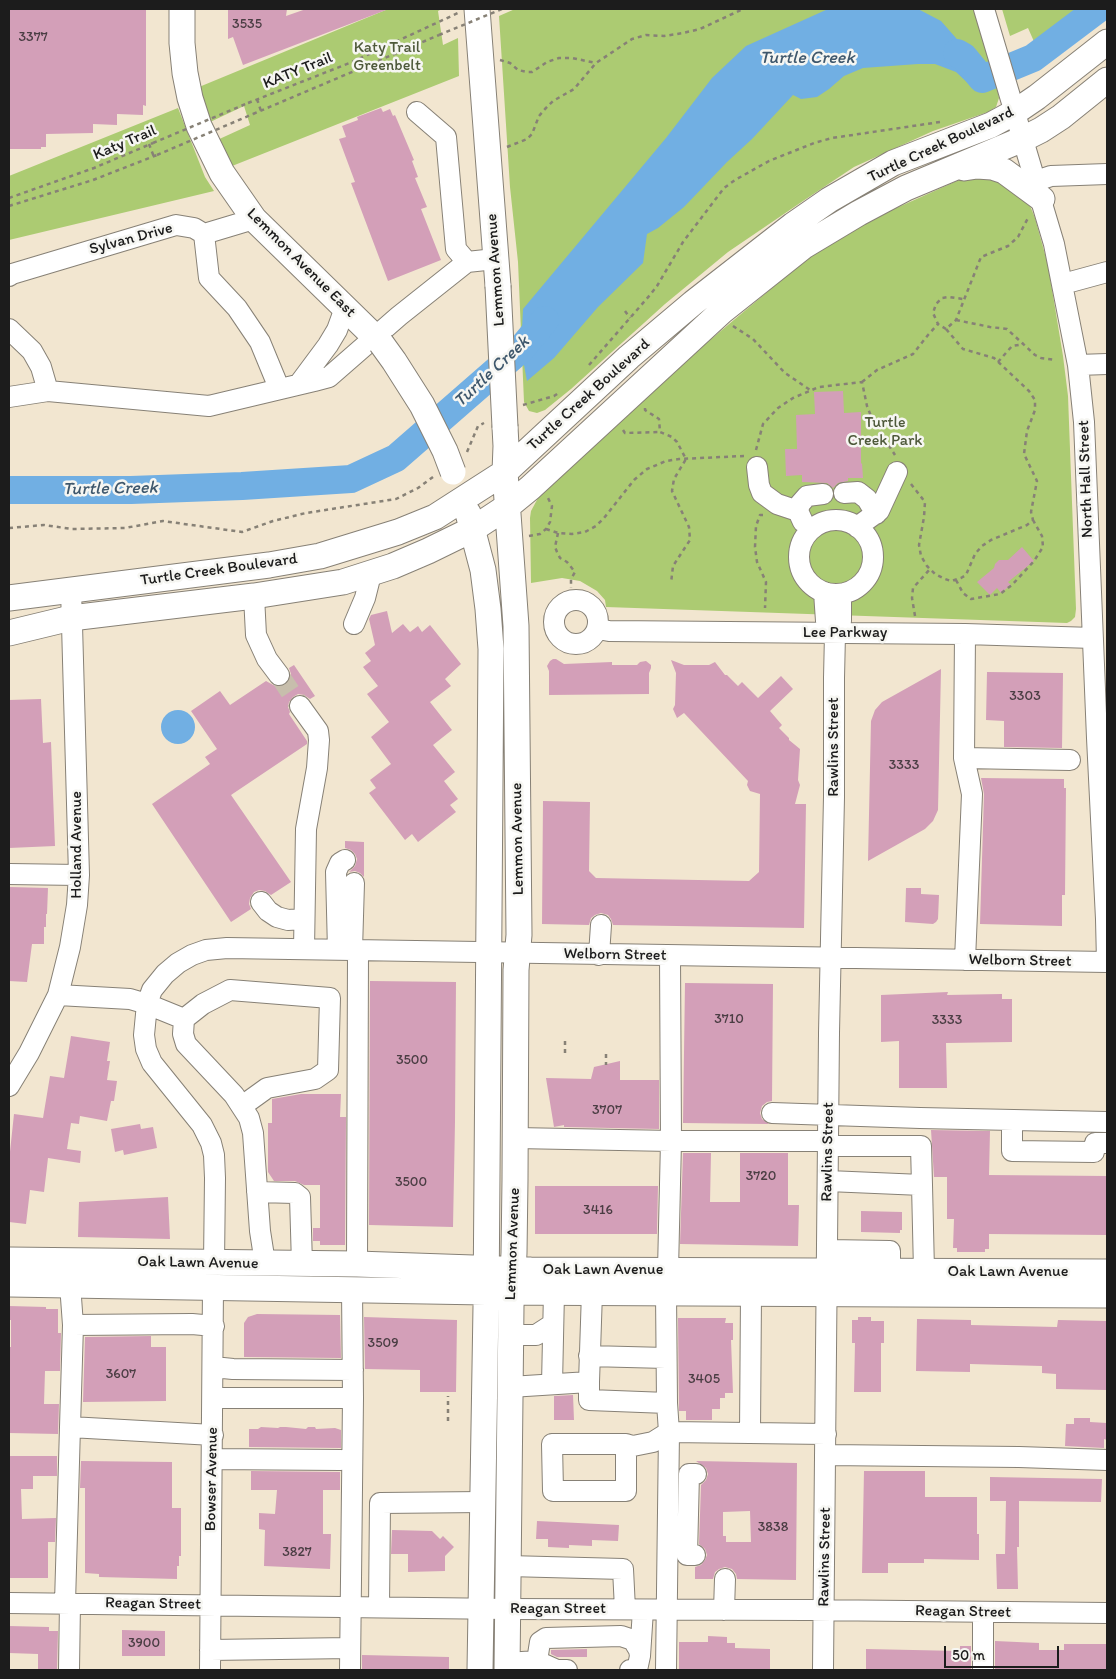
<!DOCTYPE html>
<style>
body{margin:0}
#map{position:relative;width:1116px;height:1679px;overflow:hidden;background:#f2e6d0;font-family:Itim,sans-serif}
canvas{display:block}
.frame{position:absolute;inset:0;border:10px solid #1c1c1c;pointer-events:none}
.scale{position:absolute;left:944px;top:1646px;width:115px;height:22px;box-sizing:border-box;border:2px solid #1c1c1c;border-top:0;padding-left:6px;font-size:15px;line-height:18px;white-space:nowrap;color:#1c1c1c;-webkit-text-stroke:4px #f6f6f2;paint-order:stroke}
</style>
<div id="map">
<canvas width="1116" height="1679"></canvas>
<div class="frame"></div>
<div class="scale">50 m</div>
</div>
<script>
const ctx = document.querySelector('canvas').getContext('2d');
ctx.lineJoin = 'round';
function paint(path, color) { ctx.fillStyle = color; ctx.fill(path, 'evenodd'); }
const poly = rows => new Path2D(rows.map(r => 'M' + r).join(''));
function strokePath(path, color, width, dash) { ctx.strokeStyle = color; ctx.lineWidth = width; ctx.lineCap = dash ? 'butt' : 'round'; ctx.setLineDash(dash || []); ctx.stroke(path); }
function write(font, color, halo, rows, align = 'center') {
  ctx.font = font + ' Itim,sans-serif'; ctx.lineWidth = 5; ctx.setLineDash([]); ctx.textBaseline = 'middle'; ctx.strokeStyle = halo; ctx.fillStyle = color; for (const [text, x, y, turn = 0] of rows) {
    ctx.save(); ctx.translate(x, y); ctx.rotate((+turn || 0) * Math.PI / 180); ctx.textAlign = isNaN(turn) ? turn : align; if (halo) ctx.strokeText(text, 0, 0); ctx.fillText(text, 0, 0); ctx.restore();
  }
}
paint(poly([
 [388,9,442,9,438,11,443,45,458,38,459,76,227,168,215,141,250,125,244,106,208,123,199,87],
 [515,9,976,9,997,84,999,98,996,107,988,112,933,131,854,167,803,201,728,252,665,304,571,389,545,410,537,413,529,411,524,402,518,262,510,187,499,16],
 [1002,9,1079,9,1036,46,1028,28,1010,36],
 [178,108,205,177,214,191,9,240,9,176],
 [990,175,1027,198,1035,218,1048,265,1063,356,1068,396,1076,609,1075,617,1071,621,1067,623,606,607,605,600,597,591,580,581,562,578,531,583,530,518,531,511,538,498,697,351,810,256,874,218,968,176]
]), '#accb72');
paint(poly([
 [828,9,918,9,941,21,963,46,988,91,972,87,956,72,935,64,918,64,863,68,844,76,829,89,817,97,801,99,793,95,752,139,727,162,684,207,658,228,647,234,643,263,598,307,554,358,527,381,521,349,523,309,666,138,712,78,746,46],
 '161 727a17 17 0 1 1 34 0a17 17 0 1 1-34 0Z'
]), '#71afe3');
strokePath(poly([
 [957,53,964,57,982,79,1033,58,1098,9],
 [9,490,131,490,242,486,351,479,396,458,521,349,545,320]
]), '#71afe3', 28);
paint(poly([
 [9,9,146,9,146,106,143,105,143,115,117,114,117,125,93,124,93,133,46,134,46,147,41,147,41,149,9,149],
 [228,9,287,9,286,16,306,9,386,10,243,65,233,37,228,39],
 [381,108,383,112,390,109,393,116,395,115,414,160,412,161,418,177,415,178,427,207,421,209,441,260,388,281,351,183,355,182,339,139,346,137,342,126,358,120,357,117],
 [843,391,844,413,861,412,861,464,862,463,863,478,848,478,848,481,838,483,833,488,827,483,802,482,802,475,786,476,785,449,797,449,796,415,815,414,814,392],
 [1022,547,1034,561,1008,582,1011,585,1001,593,997,588,990,595,977,582,994,568,995,564,999,560,1008,560],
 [387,611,392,633,403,624,410,632,418,626,422,632,430,625,461,664,445,679,451,686,430,702,452,730,433,745,455,772,444,781,458,799,450,805,456,812,418,842,412,834,405,840,369,793,376,788,370,780,391,764,371,737,389,722,367,694,378,686,363,667,371,661,365,653,375,645,369,619,371,615],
 [553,659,556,659,564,664,612,662,612,665,637,665,640,662,646,661,651,665,651,668,649,673,649,694,549,695,549,671,547,666,550,661],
 [671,660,684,665,709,665,715,662,725,675,727,675,738,686,742,682,758,698,781,676,793,689,770,711,782,725,779,728,789,738,789,740,800,749,798,780,800,785,795,804,806,804,804,928,613,925,611,919,608,915,601,913,595,915,591,918,589,925,542,924,543,801,590,802,589,871,596,878,749,881,759,872,760,794,750,791,747,785,748,781,684,713,677,718,673,709,675,705,676,673],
 [294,665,315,696,310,699,304,695,298,694,293,697,289,702,288,707,290,712,289,714,307,741,307,744,231,795,291,882,271,895,265,891,259,890,254,892,250,898,249,904,251,909,231,922,152,804,210,764,205,757,217,749,191,711,220,691,230,705,266,681,275,686,280,687,286,685,290,679,291,674,289,668],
 [941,669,938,810,933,821,925,829,868,861,871,721,875,710,882,702],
 [987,672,1063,673,1062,748,1004,747,1004,721,986,720],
 [41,699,43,743,51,742,55,846,9,848,9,700],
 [981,778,1064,779,1064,788,1066,788,1065,895,1062,895,1062,926,980,924,984,794],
 [345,841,364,842,364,877,360,873,355,871,349,872,355,866,357,859,355,854,351,850,345,848],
 [9,887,48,888,47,914,46,914,46,927,44,927,44,944,32,944,27,982,9,981],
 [906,888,921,888,921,894,939,895,938,919,936,922,933,924,905,922],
 [370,981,456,982,455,1122,453,1227,369,1225],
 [685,983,773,984,772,1101,767,1102,762,1106,760,1113,762,1119,769,1124,683,1123],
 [948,992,947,995,1002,994,1002,999,1012,999,1012,1042,946,1043,947,1088,899,1088,899,1041,881,1042,881,995],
 [71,1036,110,1042,107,1061,110,1061,107,1080,117,1081,114,1101,111,1101,107,1121,80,1116,79,1124,71,1123,67,1149,81,1151,80,1163,48,1158,44,1192,30,1190,26,1224,9,1222,9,1161,14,1114,43,1118,50,1076,64,1078],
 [620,1061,620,1080,659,1080,659,1129,564,1127,564,1125,554,1127,546,1078,591,1079,594,1067],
 [301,1094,341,1094,340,1117,346,1117,345,1245,320,1245,320,1241,313,1241,313,1228,320,1228,320,1185,304,1185,295,1181,274,1181,268,1172,268,1123,272,1123,272,1099],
 [140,1124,141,1129,153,1127,157,1148,124,1155,123,1150,115,1152,111,1129],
 [931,1130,990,1131,989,1175,1107,1176,1107,1235,989,1234,989,1249,985,1249,985,1252,957,1252,957,1248,953,1248,954,1219,947,1219,947,1177,934,1177],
 [683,1153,711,1153,710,1202,740,1202,740,1153,788,1153,788,1205,799,1205,798,1246,680,1244],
 [535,1186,658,1186,657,1234,535,1234],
 [168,1197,170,1239,78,1237,79,1202],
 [861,1211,902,1212,902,1230,900,1230,900,1233,861,1232],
 [9,1306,46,1307,46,1309,58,1309,58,1333,61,1333,60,1371,45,1371,44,1404,59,1404,58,1434,9,1433,9,1347,11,1347,11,1320,9,1320],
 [257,1314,340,1315,341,1358,244,1357,244,1323,248,1317],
 [364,1317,457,1320,456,1392,420,1392,420,1370,365,1369],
 [858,1317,871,1317,871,1321,884,1321,884,1343,881,1343,881,1392,854,1392,855,1343,852,1343,852,1320,858,1320],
 [678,1318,726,1318,725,1323,733,1323,733,1340,731,1340,733,1393,725,1393,725,1398,720,1398,720,1409,712,1409,712,1420,686,1420,686,1411,679,1411],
 [917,1319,971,1320,971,1325,1057,1327,1058,1320,1107,1321,1107,1390,1056,1389,1056,1374,1042,1373,1042,1366,970,1364,970,1372,916,1371],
 [151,1336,151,1347,166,1347,166,1401,83,1402,85,1337],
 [573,1395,574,1420,554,1420,554,1396],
 [1074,1418,1090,1418,1090,1422,1107,1423,1107,1440,1104,1439,1104,1448,1065,1446,1066,1424,1074,1424],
 [261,1427,278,1428,280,1427,286,1427,306,1429,308,1427,315,1427,316,1429,335,1428,341,1430,341,1448,249,1447,249,1429,258,1429],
 [9,1456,57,1456,57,1476,33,1476,33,1489,21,1489,22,1519,56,1518,55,1542,48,1542,48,1578,9,1578],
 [81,1461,172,1462,172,1508,181,1508,181,1556,179,1556,179,1566,177,1566,177,1579,99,1577,99,1574,85,1573,85,1488,80,1488],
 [696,1461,797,1463,796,1580,737,1579,736,1574,732,1569,725,1567,719,1569,715,1572,713,1579,695,1579,695,1567,701,1565,705,1560,707,1555,705,1549,699,1544,701,1485,706,1480,708,1474,706,1468],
 [750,1511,751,1542,726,1542,726,1536,723,1536,723,1512],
 [251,1471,340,1472,340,1490,323,1490,323,1534,331,1534,330,1569,264,1566,265,1530,259,1529,259,1513,275,1514,277,1490,251,1490],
 [864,1471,925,1471,925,1497,977,1497,977,1534,979,1534,979,1560,924,1559,924,1563,888,1563,888,1573,862,1573],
 [990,1477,1102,1479,1101,1502,1019,1501,1019,1547,1017,1547,1018,1589,997,1589,996,1554,1005,1554,1006,1501,990,1501],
 [537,1521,619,1525,618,1541,592,1540,592,1546,569,1545,569,1548,548,1547,548,1539,536,1539],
 [392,1530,432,1531,440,1539,443,1536,454,1547,445,1556,445,1571,408,1572,408,1554,391,1554],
 [9,1626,49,1627,49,1631,58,1631,57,1670,38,1670,38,1654,9,1653],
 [122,1630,165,1631,165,1656,122,1656],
 [708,1636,727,1637,727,1643,735,1643,735,1648,770,1649,770,1670,679,1670,679,1642,708,1642],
 [995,1641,1039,1643,1039,1650,1064,1650,1064,1644,1107,1644,1107,1670,995,1670],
 [960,1646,971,1646,971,1670,866,1670,866,1649,960,1651],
 [587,1649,587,1657,557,1657,551,1654,551,1650],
 [362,1655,449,1657,449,1670,362,1670]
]), '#d39fb8');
strokePath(poly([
 [279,675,300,706]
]), '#c7beac', 20, [20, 10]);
const minor = poly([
 [984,9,1054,244,1078,365,1084,422,1097,738,1106,919,1107,962],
 [417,112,446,137,456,249,467,262],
 [1036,181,1051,176,1107,174],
 [204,234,209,278,237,308,260,342,279,388],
 [9,276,12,274,176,225,194,228,204,234,254,219],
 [1063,284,1107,272],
 [9,329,32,351,41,367,48,391],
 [1078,365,1107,364],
 [299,384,328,345,337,330,345,308],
 [9,397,48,391,209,406,314,381,329,377,399,316,467,262,495,259],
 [757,467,759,485,762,493,777,504,798,511],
 [844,493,858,492,867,499,876,514],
 '799 557a37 37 0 1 1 74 0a37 37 0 1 1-74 0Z',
 [803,522,798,511,800,504,807,496,823,494],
 [857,527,879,511,897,472],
 [824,592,826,621,835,634],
 [254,596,256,635,267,659,279,675],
 '554 622a22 22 0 1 1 44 0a22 22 0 1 1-44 0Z',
 [354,624,365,598,371,574],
 [598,629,609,631,965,634,1093,638],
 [300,706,318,731,319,740,317,768,306,829,304,949],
 [964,758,1070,760],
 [9,874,79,875],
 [261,902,268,911,277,917,288,920,304,919],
 [338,950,336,872,340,863,345,860],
 [352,950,354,883],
 [599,955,601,925],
 [965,960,972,794,964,758,965,634],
 [58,995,130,999,147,1004,184,1019,183,1034,186,1044,234,1095,249,1118,253,1133,260,1231,265,1263],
 [184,1019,203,1004,230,990,330,998,328,1070,315,1079,267,1088,242,1106],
 [9,1086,29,1053,58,995,70,947,77,905,79,875,71,589],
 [772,1113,920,1118,1107,1122],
 [1012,1120,1012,1151,1094,1152,1095,1143,1107,1143],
 [516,1138,671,1141,828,1141],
 [828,1146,921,1146,922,1185],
 [828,1181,922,1185,924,1271],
 [257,1192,295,1193,300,1197,302,1264],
 [828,1250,890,1251,890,1271],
 [214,1263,215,1178,214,1155,211,1143,202,1125,152,1063,146,1049,144,1035,147,1004,152,990,165,974,178,963,192,955,206,950,227,948,1107,962],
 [357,1264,358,951],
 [668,1270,671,1141,670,956],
 [70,1284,73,1325,70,1427,213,1435],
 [666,1293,667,1403,669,1432,750,1433,751,1293],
 [73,1325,192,1324,214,1326],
 [511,1335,536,1335,553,1324],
 [589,1356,666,1358],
 [213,1367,233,1369,353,1370],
 [589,1382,589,1400,667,1403],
 [552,1384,554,1292],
 [510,1387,589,1382,592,1292],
 [213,1398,353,1398,352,1289],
 [750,1433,826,1434],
 [626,1444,626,1491,553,1491,552,1444,626,1444,633,1446,653,1442,669,1432],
 [826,1455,1019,1457,1107,1460],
 [212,1459,341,1460],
 [695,1555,687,1555,689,1474,696,1474],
 [508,1566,623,1569,625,1609],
 [9,1603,508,1609,808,1610,1107,1613],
 [65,1603,70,1427],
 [379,1607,380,1503,483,1502],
 [724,1610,725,1579],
 [983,1612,983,1670],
 [210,1650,350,1648],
 [537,1661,540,1642,546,1638,621,1636,633,1640,639,1650,640,1656],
 [507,1663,537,1661,557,1670,567,1670],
 [69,1670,70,1603],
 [210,1670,213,1287],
 [350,1670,353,1398],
 [630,1670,637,1670,640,1656,643,1610],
 [666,1670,669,1432],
 [823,1670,829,1033,834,797,834,678,835,634,841,621,841,594]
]);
const major = poly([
 [182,9,182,43,185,73,190,98,199,126,222,173,254,219,381,343],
 [477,9,498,286],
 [964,168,977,166,992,167,1004,171,1042,199],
 [505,427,506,446,505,472,516,626,519,935,516,970,515,1180,514,1253,511,1306,507,1670],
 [468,513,483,570,488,609,491,649,486,1306,480,1670],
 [9,598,269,565,320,556,398,532,435,517,505,472,629,357,693,303,793,225,829,200,893,163,991,125,1015,112,1037,97,1107,42],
 [9,633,71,618,254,596,343,582,393,566,428,551,473,529,508,506,530,488,721,312,804,246,859,213,906,188,1023,139,1041,130,1061,117,1107,80],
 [9,1260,357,1264,531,1270,1107,1272],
 [9,1284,486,1292,1107,1295]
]);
strokePath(minor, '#878176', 22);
strokePath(major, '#878176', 27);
strokePath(poly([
 [500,60,510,63,518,70,527,72,532,72,547,62,559,58,572,58,596,63],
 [257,99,261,111],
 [248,103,352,62,458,13],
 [253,114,439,35],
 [149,144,154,157],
 [507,147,527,139,532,134,539,116,545,109,553,101,574,89,596,63,632,39,646,35,664,36,683,33,700,29,743,9],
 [9,198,94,168,153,143],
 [9,206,93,180,157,155],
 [625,311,630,318],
 [956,320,990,327,1007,329,1035,355,1041,358,1056,360],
 [733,326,753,339,785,373,810,390],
 [946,329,938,324,933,313,936,304,942,298,949,297,963,299],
 [998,362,1012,346,1024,344],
 [589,365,650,295,657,286,683,242,724,188,735,180,769,161,814,143,832,138,940,122],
 [862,382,877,370,913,354,928,335,938,324],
 [523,405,554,396,560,392],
 [645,408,645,410,659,419,660,432,672,437,677,442,686,459,674,479,672,491,689,527,690,540,673,566,671,583],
 [623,430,625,433,660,432],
 [756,450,763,424,778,408,793,398,819,387,862,382,867,406,873,421,895,455],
 [467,452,478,426,484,423],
 [911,484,925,502,924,517,919,545,921,556,927,566,935,574,945,579,951,581,961,578,966,575,975,554,982,546,991,540,1027,525,1033,520,1031,512,1037,481,1024,454,1027,431,1035,410,1035,400,1029,391,994,358,963,349,946,329,956,320,981,257,1008,246,1018,237,1028,218],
 [763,515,760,515,756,526,755,547,757,562,766,582,765,608],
 [9,528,44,525,72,529,125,528,163,521,242,532,273,521,306,513,396,499,418,488,433,477],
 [546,529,558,533,572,534,585,532,596,526,604,518,634,480,647,469,666,461,679,459,744,456],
 [558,533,555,547,557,552,560,558,567,562,575,572,571,579,571,588],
 [529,536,540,534,546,529,550,522,552,506,548,498],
 [956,580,963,593,971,599,1000,594,1012,585,1034,561,1043,547,1042,536,1033,520],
 [915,616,912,598,913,588,930,569],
 [565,1053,565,1041],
 [606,1054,606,1065],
 [448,1421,448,1396]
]), '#878176', 2.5, [4, 4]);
strokePath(minor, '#fff', 20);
strokePath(major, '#fff', 25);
const majorBridge = poly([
 [498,286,505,427],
 [381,343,394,361,422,405,445,451,453,472]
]);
strokePath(majorBridge, '#878176', 27, []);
strokePath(poly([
 [439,35,502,9],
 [153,143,248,103],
 [157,155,253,114]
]), '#878176', 2.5, [4, 4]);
strokePath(majorBridge, '#fff', 25);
write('14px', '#4a3d43', null, [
 ["3535",247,24],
 ["3377",33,37],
 ["3303",1025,696],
 ["3333",904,765],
 ["3710",729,1019],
 ["3333",947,1020],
 ["3500",412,1060],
 ["3707",607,1110],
 ["3720",761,1176],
 ["3500",411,1182],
 ["3416",598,1210],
 ["3509",383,1343],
 ["3607",121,1374],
 ["3405",704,1379],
 ["3838",773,1527],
 ["3827",297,1552],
 ["3900",144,1643]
]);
write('16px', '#4e593a', '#f6f6f2', [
 ["Katy Trail",387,48],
 ["Greenbelt",387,66],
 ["Turtle",885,423],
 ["Creek Park",885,441]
]);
write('16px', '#1c1c1c', '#f6f6f2', [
 ["KATY Trail",298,71,-22],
 ["Katy Trail",125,143,-23],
 ["Turtle Creek Boulevard",941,145,-25],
 ["Sylvan Drive",131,239,-15],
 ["Lemmon Avenue East",301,263,45],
 ["Lemmon Avenue",496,270,-94],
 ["Turtle Creek Boulevard",589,395,-42],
 ["North Hall Street",1086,479,-92],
 ["Turtle Creek Boulevard",219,570,-8],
 ["Lee Parkway",845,633],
 ["Rawlins Street",834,747,-90],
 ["Lemmon Avenue",518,839,-91],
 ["Holland Avenue",77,845,-90],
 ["Welborn Street",615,955,1],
 ["Welborn Street",1020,961,1],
 ["Rawlins Street",828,1152,-89],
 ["Lemmon Avenue",513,1244,-88],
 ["Oak Lawn Avenue",198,1263,1],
 ["Oak Lawn Avenue",603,1270],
 ["Oak Lawn Avenue",1008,1272],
 ["Bowser Avenue",212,1479,-89],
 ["Rawlins Street",825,1557,-89],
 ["Reagan Street",153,1604,1],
 ["Reagan Street",558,1609],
 ["Reagan Street",963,1612,1]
]);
write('italic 18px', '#3e576c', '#f6f6f2', [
 ["Turtle Creek",807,58],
 ["Turtle Creek",492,372,-43],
 ["Turtle Creek",110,489,-1]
]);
</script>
